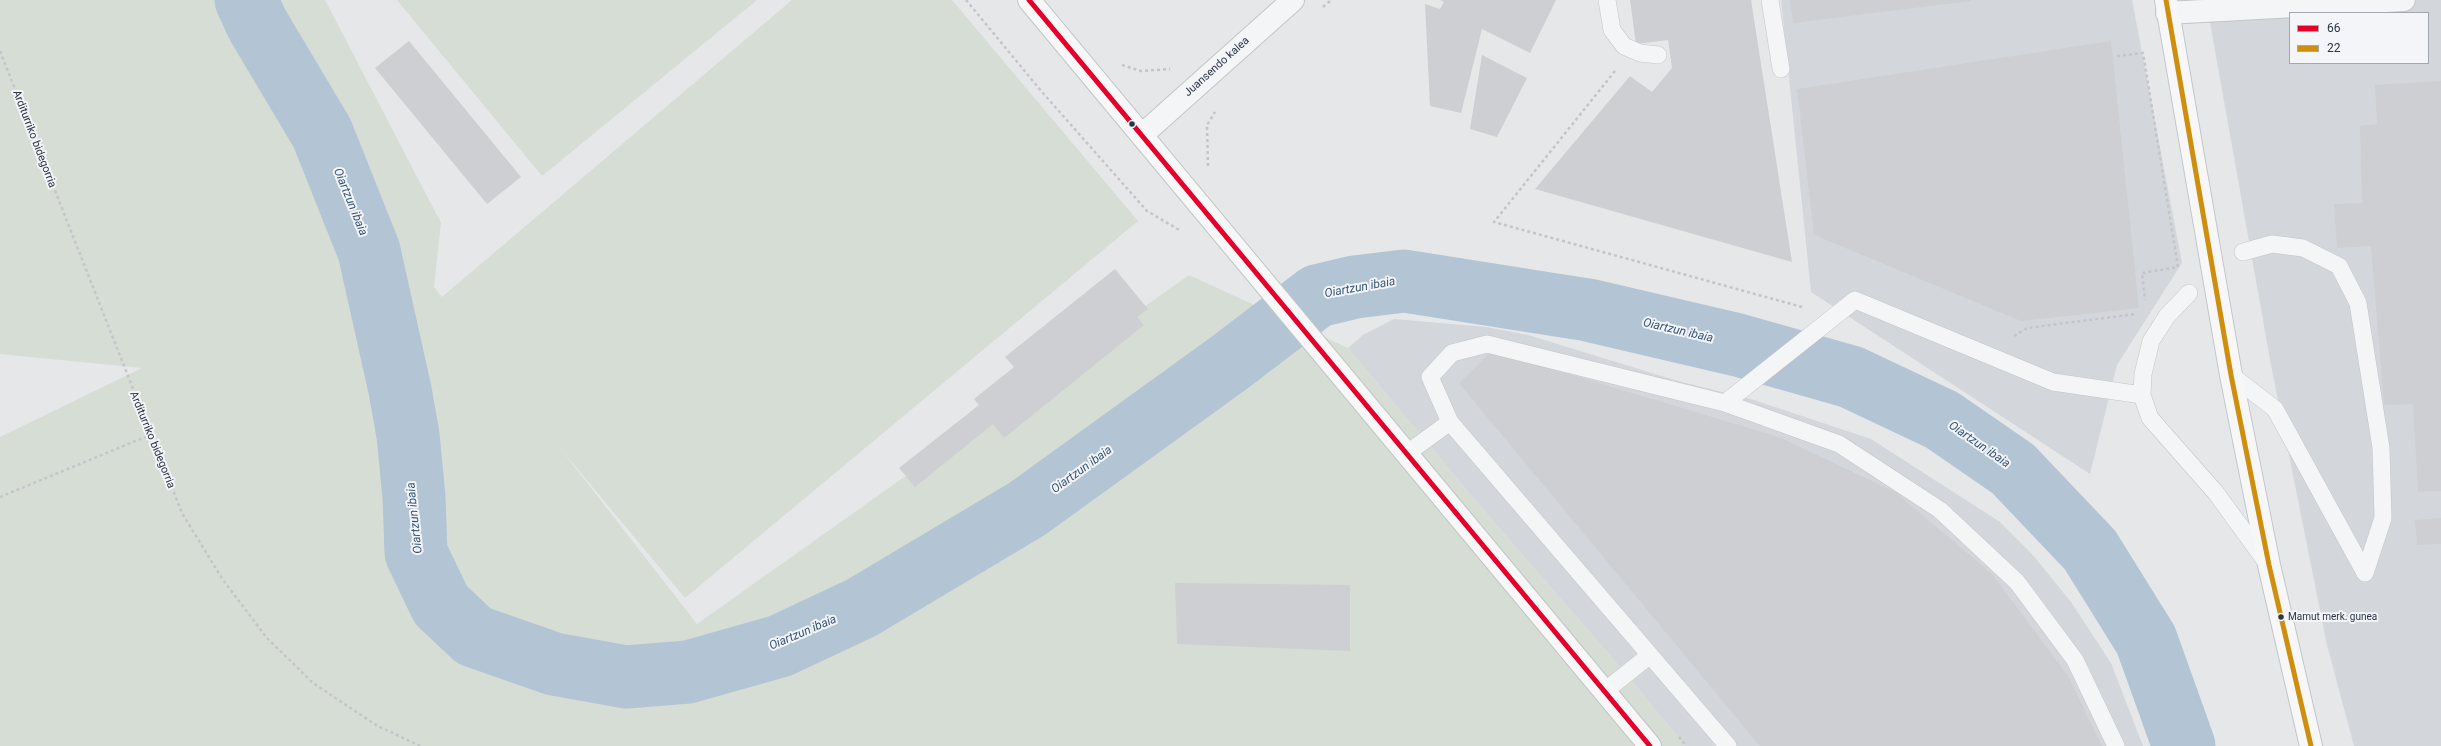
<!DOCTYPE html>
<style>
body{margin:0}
#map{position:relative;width:2441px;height:746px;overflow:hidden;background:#e5e7e9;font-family:Roboto,sans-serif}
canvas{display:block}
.legend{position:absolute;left:2289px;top:12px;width:140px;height:52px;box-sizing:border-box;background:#f3f5f8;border:1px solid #a3a8b0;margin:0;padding:5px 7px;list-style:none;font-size:12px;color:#2b3444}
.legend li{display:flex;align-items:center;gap:8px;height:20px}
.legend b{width:20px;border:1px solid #a3a8b0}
</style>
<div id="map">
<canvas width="2441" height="746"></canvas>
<ul class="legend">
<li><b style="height:5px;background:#e4002b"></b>66</li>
<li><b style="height:5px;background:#ce8f0e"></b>22</li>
</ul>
</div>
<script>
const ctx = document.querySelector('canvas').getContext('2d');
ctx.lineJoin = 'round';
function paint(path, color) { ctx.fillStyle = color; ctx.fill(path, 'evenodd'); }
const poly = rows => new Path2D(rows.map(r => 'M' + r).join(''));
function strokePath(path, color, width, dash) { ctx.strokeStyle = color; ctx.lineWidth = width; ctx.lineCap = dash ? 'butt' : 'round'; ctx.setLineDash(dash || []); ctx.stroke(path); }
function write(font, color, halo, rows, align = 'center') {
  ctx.font = font + ' Roboto,sans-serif'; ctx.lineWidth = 4; ctx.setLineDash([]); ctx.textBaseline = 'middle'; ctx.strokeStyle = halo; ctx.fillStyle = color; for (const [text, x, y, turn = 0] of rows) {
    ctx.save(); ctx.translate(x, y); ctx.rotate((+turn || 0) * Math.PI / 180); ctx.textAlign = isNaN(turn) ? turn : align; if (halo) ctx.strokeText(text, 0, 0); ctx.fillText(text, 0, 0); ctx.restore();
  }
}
paint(poly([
 [1781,0,2132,0,2182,263,2117,365,2090,474,1811,292],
 [2206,0,2441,0,2441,746,2354,746,2327,645,2271,365],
 [2290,13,2428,13,2428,63,2290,63],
 [1394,319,1486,327,1528,335,1678,381,1754,400,1871,439,2000,522,2032,554,2071,602,2111,663,2143,746,1685,746,1627,675,1479,505,1348,348,1363,335]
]), '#d3d7dc');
paint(poly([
 [0,0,325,0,441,223,434,287,442,297,792,0,952,0,1138,221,685,598,560,448,697,624,1189,275,1348,348,1479,505,1627,675,1685,746,0,746,0,437,142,368,0,354],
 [397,0,757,0,542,176]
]), '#d6ddd5');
strokePath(poly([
 [246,0,257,24,322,133,369,251,400,390,408,435,414,497,416,553,441,605,474,636,554,664,626,677,688,672,780,646,861,608,1027,509,1229,363,1317,296,1355,287,1404,281,1588,310,1738,345,1851,377,1942,420,2013,469,2090,550,2146,640,2184,746]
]), '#b3c4d4', 63);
paint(poly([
 [1440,0,1556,0,1530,53,1482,29,1461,113,1430,106,1425,4,1440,9,1444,2],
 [1630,0,1751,0,1792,262,1535,189,1630,76,1652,92,1672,68,1668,40,1636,44],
 [1790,0,1971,0,1971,1,1793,23],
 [409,41,521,177,487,204,375,68],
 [2111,41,2139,308,2021,321,1814,235,1797,89],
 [1482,55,1527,78,1497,137,1470,129],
 [2441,81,2441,491,2418,492,2413,404,2384,405,2371,246,2337,248,2334,204,2362,203,2360,126,2377,124,2375,85],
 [1115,269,1148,309,1137,317,1144,325,1004,438,993,424,915,487,899,468,979,405,974,399,1014,367,1005,357],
 [1492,351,1779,437,1895,492,1992,574,2068,676,2102,746,1760,746,1459,383],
 [2441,518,2441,544,2417,545,2415,520],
 [1175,583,1350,585,1350,651,1177,644]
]), '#cdcfd2');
const lane = poly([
 [1607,0,1612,30,1624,46,1640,53,1658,55],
 [1770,0,1781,69],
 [2243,252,2272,244,2303,248,2339,266,2358,303,2381,448,2383,518,2365,573],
 [2189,293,2167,316,2151,341,2143,374,2142,395,2150,418,2216,493,2267,563],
 [2231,375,2275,409,2365,573],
 [1725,403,1855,300,2053,382,2142,395],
 [1406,454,1450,422],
 [1605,691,1650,655],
 [1728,746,1450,422,1430,377,1452,353,1487,344,1725,403,1839,444,1940,510,2017,582,2075,660,2116,746]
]);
const street = poly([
 [2167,13,2404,0],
 [1142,135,1293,0]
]);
const secondary = poly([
 [1029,0,1650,746],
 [2166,0,2231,375,2269,565,2311,746]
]);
strokePath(lane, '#c3c5c7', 18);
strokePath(street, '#c3c5c7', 24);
strokePath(secondary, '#c3c5c7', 24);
strokePath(poly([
 [966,0,1042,92,1147,211,1181,231],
 [1323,7,1331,0],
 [0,51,182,513,223,580,267,638,313,683,376,725,420,746],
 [2117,56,2143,53,2178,267,2142,273,2145,300],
 [1122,65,1141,71,1170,69],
 [1615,71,1494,222,1802,307],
 [1208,166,1207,125,1215,112],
 [2014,336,2027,328,2136,314],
 [0,497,150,435],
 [1679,737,1686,746]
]), '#c4c5c9', 2.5, [3, 3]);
strokePath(lane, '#f4f5f6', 17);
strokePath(street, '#f4f5f6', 22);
strokePath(secondary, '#f7f7f8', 22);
strokePath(poly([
 [1029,0,1650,746]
]), '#e4002b', 5);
strokePath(poly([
 [2166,0,2231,375,2269,565,2311,746]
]), '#ce8f0e', 5);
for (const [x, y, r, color] of [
 [1132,124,3.5,"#2b3444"],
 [2281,617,3.5,"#2b3444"]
]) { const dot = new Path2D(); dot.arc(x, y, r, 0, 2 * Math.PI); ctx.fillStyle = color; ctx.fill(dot); strokePath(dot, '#f3f5f8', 1.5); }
write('10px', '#2b3444', '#f3f5f8', [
 ["Mamut merk. gunea",2288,617]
], 'left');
write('11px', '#2b3444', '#f3f5f8', [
 ["Juansendo kalea",1217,67,-42],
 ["Arditurriko bidegorria",34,139,69],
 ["Arditurriko bidegorria",152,440,68]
]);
write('italic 12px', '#345478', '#f3f5f8', [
 ["Oiartzun ibaia",350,202,68],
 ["Oiartzun ibaia",1360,288,-10],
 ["Oiartzun ibaia",1678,331,13],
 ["Oiartzun ibaia",1979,445,35],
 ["Oiartzun ibaia",1082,470,-36],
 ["Oiartzun ibaia",415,518,-96],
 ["Oiartzun ibaia",803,633,-23]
]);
</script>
